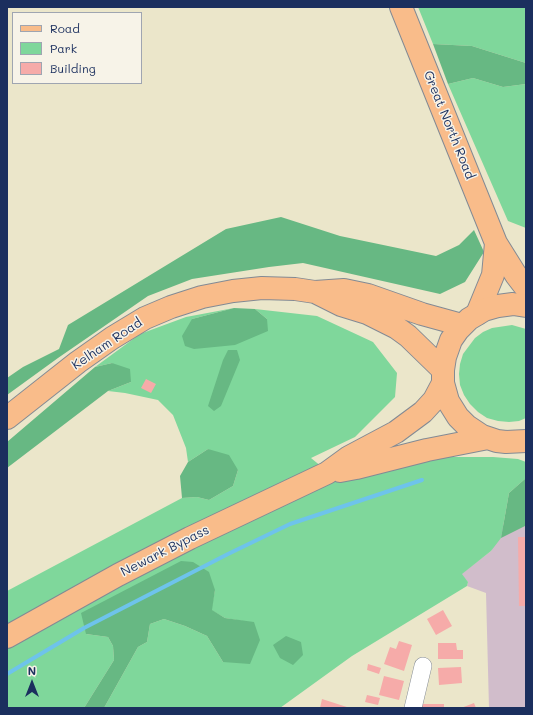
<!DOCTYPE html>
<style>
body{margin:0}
#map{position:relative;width:533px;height:715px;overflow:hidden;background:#ebe6ca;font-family:Mali,sans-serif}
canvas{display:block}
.frame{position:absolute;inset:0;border:8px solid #1b2f5e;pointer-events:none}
.legend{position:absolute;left:12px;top:12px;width:130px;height:72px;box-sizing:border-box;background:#f7f3e8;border:1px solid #9fa5b1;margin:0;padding:5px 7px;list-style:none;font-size:12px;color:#1b2f5e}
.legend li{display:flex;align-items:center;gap:8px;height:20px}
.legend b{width:20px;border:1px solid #9fa5b1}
.north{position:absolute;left:12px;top:663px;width:40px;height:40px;-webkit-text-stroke:3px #f7f3e8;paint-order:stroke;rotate:0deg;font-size:11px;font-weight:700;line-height:16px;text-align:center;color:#1b2f5e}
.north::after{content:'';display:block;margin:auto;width:14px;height:18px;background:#1b2f5e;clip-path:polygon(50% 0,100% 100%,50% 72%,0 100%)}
</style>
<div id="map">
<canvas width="533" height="715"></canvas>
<div class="frame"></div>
<ul class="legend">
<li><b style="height:5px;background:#f9bc8a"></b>Road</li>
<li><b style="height:11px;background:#7fd79b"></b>Park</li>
<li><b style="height:11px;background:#f6aba9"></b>Building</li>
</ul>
<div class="north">N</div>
</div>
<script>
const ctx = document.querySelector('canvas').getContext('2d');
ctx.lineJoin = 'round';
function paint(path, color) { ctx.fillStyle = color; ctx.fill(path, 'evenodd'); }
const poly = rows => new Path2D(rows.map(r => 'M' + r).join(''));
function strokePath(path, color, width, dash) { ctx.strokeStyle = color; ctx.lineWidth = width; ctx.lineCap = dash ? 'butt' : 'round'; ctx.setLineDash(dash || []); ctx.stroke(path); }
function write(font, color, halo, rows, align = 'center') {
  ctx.font = font + ' Mali,sans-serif'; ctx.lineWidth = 3; ctx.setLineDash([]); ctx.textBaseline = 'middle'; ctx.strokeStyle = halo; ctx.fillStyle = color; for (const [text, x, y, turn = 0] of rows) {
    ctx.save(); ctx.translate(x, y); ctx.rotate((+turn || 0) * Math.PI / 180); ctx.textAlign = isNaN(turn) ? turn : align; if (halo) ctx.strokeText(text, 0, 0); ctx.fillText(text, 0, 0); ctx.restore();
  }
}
paint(poly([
 [526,478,526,708,489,708,486,593,467,586,468,582,461,574,491,551]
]), '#d1bdcb');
paint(poly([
 [418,7,526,7,526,63,472,46,433,44],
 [473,78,503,87,526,84,526,228,508,221,448,84],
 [234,308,192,319,267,319,255,309,317,316,373,342,397,373,395,397,355,437,311,458,339,481,442,457,493,457,518,459,526,462,526,478,509,493,501,538,491,551,462,574,468,582,467,586,352,656,280,708,104,708,138,647,147,642,150,624,164,619,185,626,207,636,223,662,254,623,225,618,211,610,215,590,86,634,108,637,113,646,114,660,84,708,7,708,7,591,182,498,197,497,209,500,233,486,238,470,208,449,188,462,186,448,173,415,158,400,125,393,108,391,131,382,112,363,95,367,140,334,186,317],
 [512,325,526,329,526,418,519,421,509,422,498,421,487,418,478,412,470,404,464,395,460,385,459,374,460,364,463,354,475,338,483,332,492,328]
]), '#7fd79b');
paint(poly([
 [433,44,472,46,526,63,526,84,503,87,473,78,448,84],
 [281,217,340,236,436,256,459,245,474,230,484,252,465,282,440,294,303,263,269,267,192,279,148,296,58,358,7,395,7,378,23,367,59,349,68,325,226,229],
 [234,308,255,309,267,319,268,331,235,345,194,349,185,346,182,336,192,319],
 [228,350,237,350,240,360,221,406,214,411,208,406,223,360],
 [112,363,130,369,131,382,108,391,7,468,7,442,95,367],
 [208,449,229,455,238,470,233,486,209,500,197,497,182,498,180,476,188,462],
 [526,478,525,526,501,538,509,493],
 [181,561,193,562,209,572,215,590,212,610,225,618,254,622,260,640,250,664,223,662,207,636,185,626,164,619,150,624,147,642,138,647,104,708,84,708,114,660,113,646,108,637,86,634,81,613],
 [286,636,301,642,303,655,293,665,280,658,273,645]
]), '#67b883');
strokePath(poly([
 [7,674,84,628,228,554,290,524,422,480]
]), '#6ec3eb', 4);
paint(poly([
 [146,379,156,384,151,393,141,388],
 [518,537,526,537,526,606,519,606],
 [443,610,452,626,436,635,427,619],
 [399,641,412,645,404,671,384,664,390,647,396,649],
 [438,643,456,643,457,650,463,650,463,659,438,659],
 [368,664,381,668,379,674,367,670],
 [461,667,462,683,439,685,438,668],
 [384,676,404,681,399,700,379,695],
 [367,695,380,698,378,705,365,702],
 [322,699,350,708,320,708],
 [474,703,476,708,461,708],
 [420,704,444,704,444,708,420,708]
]), '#f6aba9');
const minor = poly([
 [413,708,423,666]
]);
const major = poly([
 [401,7,496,243,516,275,526,288],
 [477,314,493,275,496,243]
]);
const highway = poly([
 [315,292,341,305,367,313,397,328,408,336,443,370],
 [526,306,513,304,498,306,484,310,469,319,458,330,451,340,445,357,443,370,443,383,448,401,458,417,467,426,482,436,497,441,506,442,526,441],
 [7,418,78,362,112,338,145,318,171,307,202,297,233,291,262,288,295,289,315,292,344,290,368,295,422,314,462,325],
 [340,471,356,468,427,450,488,438],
 [7,637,118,575,190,538,327,473,349,457,396,432,423,412,434,400,443,383]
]);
strokePath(minor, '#838a94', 18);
strokePath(major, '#838a94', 24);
strokePath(highway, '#838a94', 24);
strokePath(minor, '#fff', 17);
strokePath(major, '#f9bc8a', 22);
strokePath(highway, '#f9bc8a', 22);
write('13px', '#1b2f5e', '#f7f3e8', [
 ["Great North Road",449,125,68],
 ["Kelham Road",107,344,-34],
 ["Newark Bypass",165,551,-27]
]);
</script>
